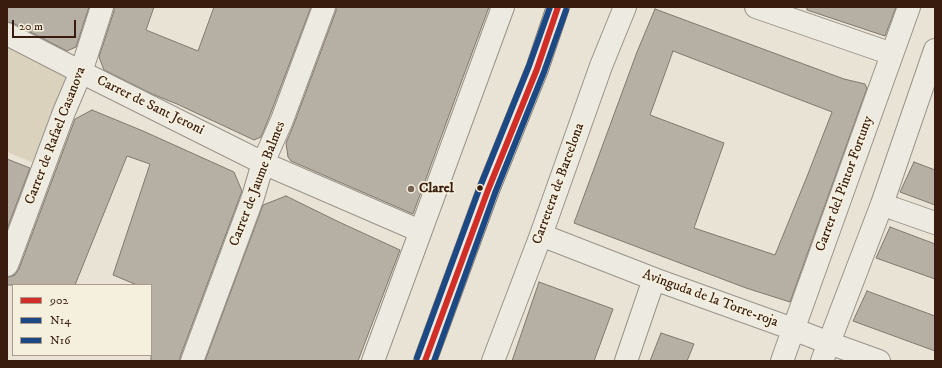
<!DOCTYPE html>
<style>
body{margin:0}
#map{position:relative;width:942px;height:368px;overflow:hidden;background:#e8e3d4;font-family:"IM FELL DW Pica",serif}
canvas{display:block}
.frame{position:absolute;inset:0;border:8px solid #391c0d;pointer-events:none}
.legend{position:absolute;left:12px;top:284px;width:140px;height:72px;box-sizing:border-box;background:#f5efde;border:1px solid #aa9b8a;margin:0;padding:5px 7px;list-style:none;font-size:12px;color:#391c0d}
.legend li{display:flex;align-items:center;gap:8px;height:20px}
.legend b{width:20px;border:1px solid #aa9b8a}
.scale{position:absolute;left:12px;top:20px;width:64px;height:18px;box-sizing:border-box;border:2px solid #391c0d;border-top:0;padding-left:5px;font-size:12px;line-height:14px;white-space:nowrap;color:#391c0d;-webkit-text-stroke:3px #f5efde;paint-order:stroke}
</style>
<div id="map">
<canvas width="942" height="368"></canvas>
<div class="frame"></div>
<ul class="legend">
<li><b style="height:5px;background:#d02e26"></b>902</li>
<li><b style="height:5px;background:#1c4883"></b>N14</li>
<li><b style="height:5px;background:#1c4883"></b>N16</li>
</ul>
<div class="scale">20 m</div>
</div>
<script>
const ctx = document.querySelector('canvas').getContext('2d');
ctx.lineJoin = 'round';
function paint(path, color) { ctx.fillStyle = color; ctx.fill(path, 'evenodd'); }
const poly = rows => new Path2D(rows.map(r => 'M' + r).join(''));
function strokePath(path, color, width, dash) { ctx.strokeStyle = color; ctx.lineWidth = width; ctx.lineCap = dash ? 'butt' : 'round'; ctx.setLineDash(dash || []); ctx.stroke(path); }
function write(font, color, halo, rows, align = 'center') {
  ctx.font = font + ' "IM FELL DW Pica",serif'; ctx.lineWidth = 3.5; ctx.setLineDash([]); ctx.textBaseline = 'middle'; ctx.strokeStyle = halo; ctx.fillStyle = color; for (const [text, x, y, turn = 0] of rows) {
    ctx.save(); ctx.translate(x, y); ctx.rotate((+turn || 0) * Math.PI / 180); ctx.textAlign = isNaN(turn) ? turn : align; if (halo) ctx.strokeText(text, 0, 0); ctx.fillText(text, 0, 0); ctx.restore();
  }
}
paint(poly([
 [7,46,68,77,34,163,7,152]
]), '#dbd2be');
const building = poly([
 [7,7,89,7,76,47,67,51,13,23,7,22,7,7],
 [114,7,154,7,146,30,198,51,214,7,311,7,270,115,261,137,254,140,177,104,152,94,104,70,99,57,114,11,114,7],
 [336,7,489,7,459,88,413,214,291,161,288,157,286,143,294,124,336,11,336,7],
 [807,7,896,7,885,36,807,10,807,7],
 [655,9,844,79,865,84,867,88,790,302,746,288,574,223,637,52,655,9],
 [673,51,832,112,808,174,775,255,694,228,724,143,650,115,673,51],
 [92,110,143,131,234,172,242,191,180,357,180,361,151,361,151,285,137,285,113,275,150,164,127,156,75,285,7,285,7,277,9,277,15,275,19,269,75,119,92,110],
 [7,159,30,168,7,229,7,159],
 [914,162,935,170,935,205,900,192,914,162],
 [286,196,339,222,400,250,358,361,205,361,263,205,286,196],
 [890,227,935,244,935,279,876,258,890,227],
 [539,282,613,309,594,361,512,361,539,282],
 [867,291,935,316,935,351,853,321,867,291],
 [661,333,694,344,687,361,650,361,661,333]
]);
paint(building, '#b5afa4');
strokePath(building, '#80786e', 1);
const street = poly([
 [756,7,892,54],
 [7,34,81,72,263,163,420,231],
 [882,204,895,209,935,223],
 [541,235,654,279,793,329,829,343,879,361],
 [7,265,64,112,81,72,102,7],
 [192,361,253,197,263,163,282,120,324,7],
 [373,361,503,7],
 [493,361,541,235,601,66,625,7],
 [626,361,654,279],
 [782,361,909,7],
 [822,361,882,204,935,50]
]);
const secondary = poly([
 [425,361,488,190,537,69,558,7]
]);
strokePath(street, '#999389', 24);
strokePath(secondary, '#80786e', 24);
strokePath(street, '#edeae2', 22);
strokePath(secondary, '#edeae2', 22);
strokePath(poly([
 [425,361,488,190,537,69,558,7]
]), '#d02e26', 6);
strokePath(poly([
 [434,361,495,193,544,72,566,10]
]), '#1c4883', 6);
strokePath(poly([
 [417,358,480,187,529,66,550,7]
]), '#1c4883', 6);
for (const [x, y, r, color] of [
 [480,188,3.5,"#391c0d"],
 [411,189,4,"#766253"]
]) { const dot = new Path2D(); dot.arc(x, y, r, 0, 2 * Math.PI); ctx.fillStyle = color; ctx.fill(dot); strokePath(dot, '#f5efde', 1.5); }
write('14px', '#391c0d', '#f5efde', [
 ["Carrer de Sant Jeroni",150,106,26],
 ["Carrer de Rafael Casanova",56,136,-69],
 ["Carrer de Jaume Balmes",258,184,-69],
 ["Carretera de Barcelona",559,184,-70],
 ["Carrer del Pintor Fortuny",845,184,-70],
 ["Avinguda de la Torre-roja",710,299,20]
]);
write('bold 14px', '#391c0d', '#f5efde', [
 ["Clarel",419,189]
], 'left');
</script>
